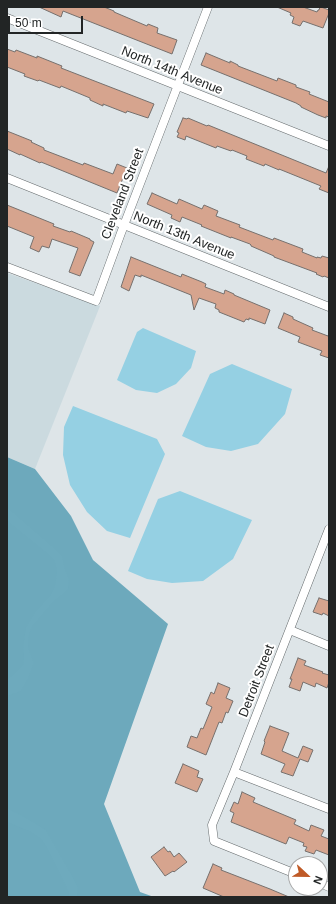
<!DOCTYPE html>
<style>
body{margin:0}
#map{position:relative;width:336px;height:904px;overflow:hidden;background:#dee5e8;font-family:Helvetica,sans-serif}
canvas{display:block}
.frame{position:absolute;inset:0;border:8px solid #222525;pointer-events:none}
.north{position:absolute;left:288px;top:856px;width:40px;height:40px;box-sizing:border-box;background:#fff;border:1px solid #a7a8a8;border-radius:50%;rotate:112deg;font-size:11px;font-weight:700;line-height:16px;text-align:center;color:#222525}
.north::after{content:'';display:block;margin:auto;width:14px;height:18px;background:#bf5a27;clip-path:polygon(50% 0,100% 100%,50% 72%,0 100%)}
.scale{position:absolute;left:8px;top:16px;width:75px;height:18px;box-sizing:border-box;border:2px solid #222525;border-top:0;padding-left:5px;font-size:12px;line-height:14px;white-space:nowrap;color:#222525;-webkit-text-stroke:3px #fff;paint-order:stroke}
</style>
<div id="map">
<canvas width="336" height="904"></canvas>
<div class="frame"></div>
<div class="north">N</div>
<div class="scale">50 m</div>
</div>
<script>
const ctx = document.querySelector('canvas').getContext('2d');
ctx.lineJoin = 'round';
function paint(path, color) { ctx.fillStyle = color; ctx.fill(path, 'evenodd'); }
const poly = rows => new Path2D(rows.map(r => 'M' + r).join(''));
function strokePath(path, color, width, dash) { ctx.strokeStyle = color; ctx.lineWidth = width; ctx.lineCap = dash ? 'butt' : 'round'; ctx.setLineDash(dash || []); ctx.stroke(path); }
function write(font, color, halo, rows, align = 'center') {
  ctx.font = font + ' Helvetica,sans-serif'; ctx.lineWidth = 4; ctx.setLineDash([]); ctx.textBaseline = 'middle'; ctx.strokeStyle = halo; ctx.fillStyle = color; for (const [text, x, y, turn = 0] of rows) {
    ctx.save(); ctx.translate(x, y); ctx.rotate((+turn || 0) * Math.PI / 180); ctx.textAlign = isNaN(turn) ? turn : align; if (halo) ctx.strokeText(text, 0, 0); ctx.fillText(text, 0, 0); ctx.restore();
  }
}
paint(poly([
 [7,273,100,306,35,469,7,457]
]), '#cbdadf');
paint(poly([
 [143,328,196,351,191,368,176,384,157,393,136,390,117,380,137,332],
 [232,364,292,389,285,414,258,444,231,451,206,447,182,436,210,374],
 [73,406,157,439,165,454,130,538,107,531,87,512,70,485,63,455,64,427],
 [180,491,252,520,233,559,203,581,172,583,147,579,128,571,158,499]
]), '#95d0e3');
paint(poly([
 [7,457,35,469,71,516,93,560,168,624,104,804,140,892,154,897,7,897]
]), '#6da9bc');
paint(poly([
 [7,507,52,546,62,556,64,566,69,579,68,589,62,595,54,601,32,627,29,635,28,647,34,663,28,679,21,691,7,696,7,679,13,675,23,665,24,656,23,646,26,627,35,612,51,594,55,585,57,572,55,562,49,555,7,521],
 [7,808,28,819,46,830,70,872,78,888,77,897,68,897,69,893,47,848,41,839,29,831,7,822]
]), '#6eaabd');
const building = poly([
 [39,7,104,7,114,11,114,12,147,26,148,24,158,28,157,33,177,40,172,54,63,11,61,17,39,7],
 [277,7,303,7,317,12,318,10,319,10,320,7,321,7,329,10,329,13,323,28,303,21,300,26,292,23,294,17,290,15,291,13,277,7],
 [7,49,15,52,16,50,37,58,37,56,62,66,61,68,154,104,148,118,127,111,126,113,103,104,103,106,90,100,90,98,61,86,60,88,39,80,38,81,24,76,25,74,7,67,7,49],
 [206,53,230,63,230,61,238,65,238,66,277,81,278,78,296,85,296,87,310,92,309,94,329,102,329,117,326,116,326,118,318,115,301,107,301,106,296,103,201,65,206,53],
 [183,118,187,119,188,118,207,126,208,125,326,173,329,166,329,193,319,189,321,186,279,169,279,170,265,164,264,166,246,159,247,156,232,150,231,151,217,146,216,148,186,136,185,140,177,137,179,133,177,132,183,118],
 [7,131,32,141,31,142,44,148,44,150,83,165,84,163,113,174,117,164,127,168,117,193,41,162,40,163,20,154,20,155,7,149,7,131],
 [152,193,177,204,179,199,202,209,204,205,218,211,216,216,240,225,239,227,273,240,274,238,303,249,302,252,317,258,317,257,321,258,322,256,329,258,329,278,324,276,323,277,316,274,317,273,274,257,274,256,251,246,251,245,250,244,231,237,231,238,201,226,202,225,182,217,180,222,171,218,172,215,147,204,152,193],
 [7,205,54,224,53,226,70,232,71,231,90,239,90,240,94,242,80,276,69,272,78,248,52,239,49,248,42,246,39,252,30,248,34,237,7,226,7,205],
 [131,257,181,277,182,274,202,282,206,284,205,287,224,294,225,290,234,294,234,295,270,310,265,324,249,318,249,320,246,319,244,322,219,312,219,310,215,308,216,304,199,298,194,310,191,295,141,275,141,277,135,275,129,291,121,287,131,257],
 [284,313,293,317,293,319,313,328,312,330,328,336,329,334,329,358,320,355,322,351,298,342,300,337,278,328,284,313],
 [319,598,329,601,329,616,323,613,322,615,313,612,319,598],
 [298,658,306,661,304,665,323,672,322,673,329,675,329,682,327,688,316,683,315,687,303,682,300,691,289,687,292,679,290,679,298,658],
 [218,683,230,688,226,698,233,701,228,713,226,712,222,723,219,722,206,755,187,747,191,736,197,738,201,728,203,729,212,707,206,704,211,692,214,694,218,683],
 [270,726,289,733,282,751,298,758,303,746,313,750,308,762,300,759,293,776,281,772,285,764,261,754,265,742,264,741,270,726],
 [183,764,199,771,197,777,203,779,197,792,175,783,183,764],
 [242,792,255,798,253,802,296,820,294,824,309,831,311,825,324,830,321,836,329,839,329,855,316,850,314,854,305,851,307,847,303,846,304,843,289,837,286,844,231,822,234,813,230,811,234,802,238,804,242,792],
 [164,847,168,852,170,851,174,857,179,853,187,862,174,872,173,871,165,876,151,857,164,847],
 [213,864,222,868,221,870,270,889,289,897,224,897,203,888,213,864]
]);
paint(building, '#d6a48e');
strokePath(building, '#76706d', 1);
const minor = poly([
 [7,18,329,146],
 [7,178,329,307],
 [7,267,96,301,121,233,208,7],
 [290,630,329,646],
 [234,772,329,809],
 [296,874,214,841,212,825,234,772,329,529],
 [320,883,329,887]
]);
strokePath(minor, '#666c6e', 9);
strokePath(minor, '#fff', 8);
write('13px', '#222525', '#fff', [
 ["North 14th Avenue",172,71,22],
 ["Cleveland Street",123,194,-69],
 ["North 13th Avenue",184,236,22],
 ["Detroit Street",257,681,-69]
]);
</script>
